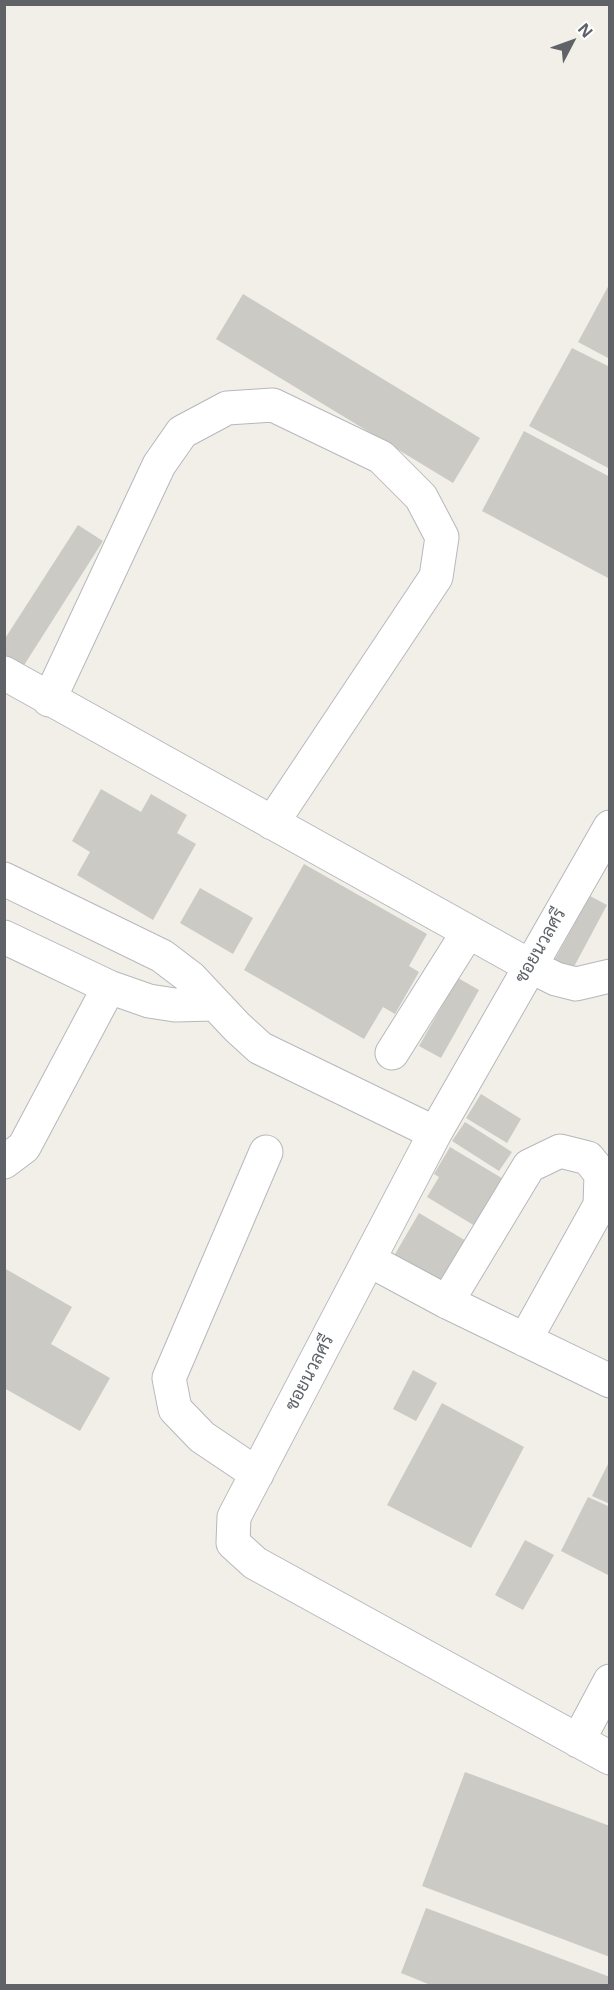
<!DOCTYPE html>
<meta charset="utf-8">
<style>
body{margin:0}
#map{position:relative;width:614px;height:1990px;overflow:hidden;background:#f1efe8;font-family:"Noto Sans",sans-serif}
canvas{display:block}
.frame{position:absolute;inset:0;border:6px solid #5f6368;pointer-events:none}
.north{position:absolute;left:542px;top:12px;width:60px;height:60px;-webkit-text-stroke:4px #fff;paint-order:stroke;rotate:49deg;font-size:16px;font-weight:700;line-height:24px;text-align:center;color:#5f6368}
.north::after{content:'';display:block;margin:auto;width:21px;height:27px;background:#5f6368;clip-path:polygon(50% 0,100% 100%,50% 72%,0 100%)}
</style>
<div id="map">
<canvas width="614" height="1990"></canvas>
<div class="frame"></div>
<div class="north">N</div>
</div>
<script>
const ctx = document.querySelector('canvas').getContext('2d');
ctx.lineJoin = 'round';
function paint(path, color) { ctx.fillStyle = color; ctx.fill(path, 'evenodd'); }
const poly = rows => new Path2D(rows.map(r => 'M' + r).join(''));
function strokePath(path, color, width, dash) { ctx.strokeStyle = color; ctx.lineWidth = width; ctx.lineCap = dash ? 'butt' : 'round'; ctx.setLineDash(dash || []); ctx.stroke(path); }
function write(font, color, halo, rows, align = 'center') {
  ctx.font = font + ' "Noto Sans",Sarabun,sans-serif'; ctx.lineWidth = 4.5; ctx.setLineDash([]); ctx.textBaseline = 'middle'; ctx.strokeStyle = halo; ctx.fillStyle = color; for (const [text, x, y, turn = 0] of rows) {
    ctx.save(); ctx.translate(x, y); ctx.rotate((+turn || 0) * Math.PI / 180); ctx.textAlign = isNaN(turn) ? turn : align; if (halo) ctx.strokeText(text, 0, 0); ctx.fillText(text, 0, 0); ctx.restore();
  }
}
paint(poly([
 [610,283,610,359,578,342],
 [243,294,480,438,453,483,216,339],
 [572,348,610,367,610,469,529,426],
 [524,431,610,477,610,579,482,511],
 [78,525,103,541,21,670,4,659,4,640],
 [101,789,141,812,151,794,187,815,177,833,196,844,153,920,77,875,90,852,72,841],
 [304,864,427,934,409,966,419,972,395,1014,383,1007,364,1039,244,970],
 [200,888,253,918,233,954,180,923],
 [590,896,607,905,568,978,550,968],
 [458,978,479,990,441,1058,419,1046],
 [481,1094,521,1119,507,1143,466,1118],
 [465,1122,512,1152,499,1171,452,1141],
 [450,1147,505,1180,475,1226,427,1197,439,1177,434,1174],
 [419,1213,473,1245,445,1293,391,1261],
 [4,1268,72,1307,51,1344,110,1378,80,1431,4,1388],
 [413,1370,437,1383,416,1421,393,1409],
 [442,1403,524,1447,471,1548,387,1505],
 [610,1460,610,1504,592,1496],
 [588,1497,610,1507,610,1576,561,1551],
 [525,1540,554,1555,523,1610,495,1595],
 [465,1772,610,1826,610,1957,422,1886],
 [426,1908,610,1977,610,1986,433,1986,401,1973]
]), '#cccac5');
const minor = poly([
 [4,673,530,966,556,979,576,984,610,976],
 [49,700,159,465,182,432,227,408,273,405,381,457,421,497,442,537,436,577,272,823],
 [610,827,435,1133,234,1517,233,1543,255,1563,610,1758],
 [4,879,162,956,191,978,237,1027,260,1048,435,1133],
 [4,937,109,987,149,1001,175,1005,213,1004],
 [392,1053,468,932],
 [4,1162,24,1147,109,987],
 [369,1260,447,1302,610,1381],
 [447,1302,529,1166,560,1151,588,1158,601,1174,600,1205,525,1340],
 [257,1474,202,1437,175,1409,169,1378,266,1152],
 [578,1741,610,1681]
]);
strokePath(minor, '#b5b8bc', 35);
strokePath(minor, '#fff', 33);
write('18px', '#5f6368', '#fff', [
 ["ซอยนวลศรี",541,946,-60],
 ["ซอยนวลศรี",310,1373,-62]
]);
</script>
